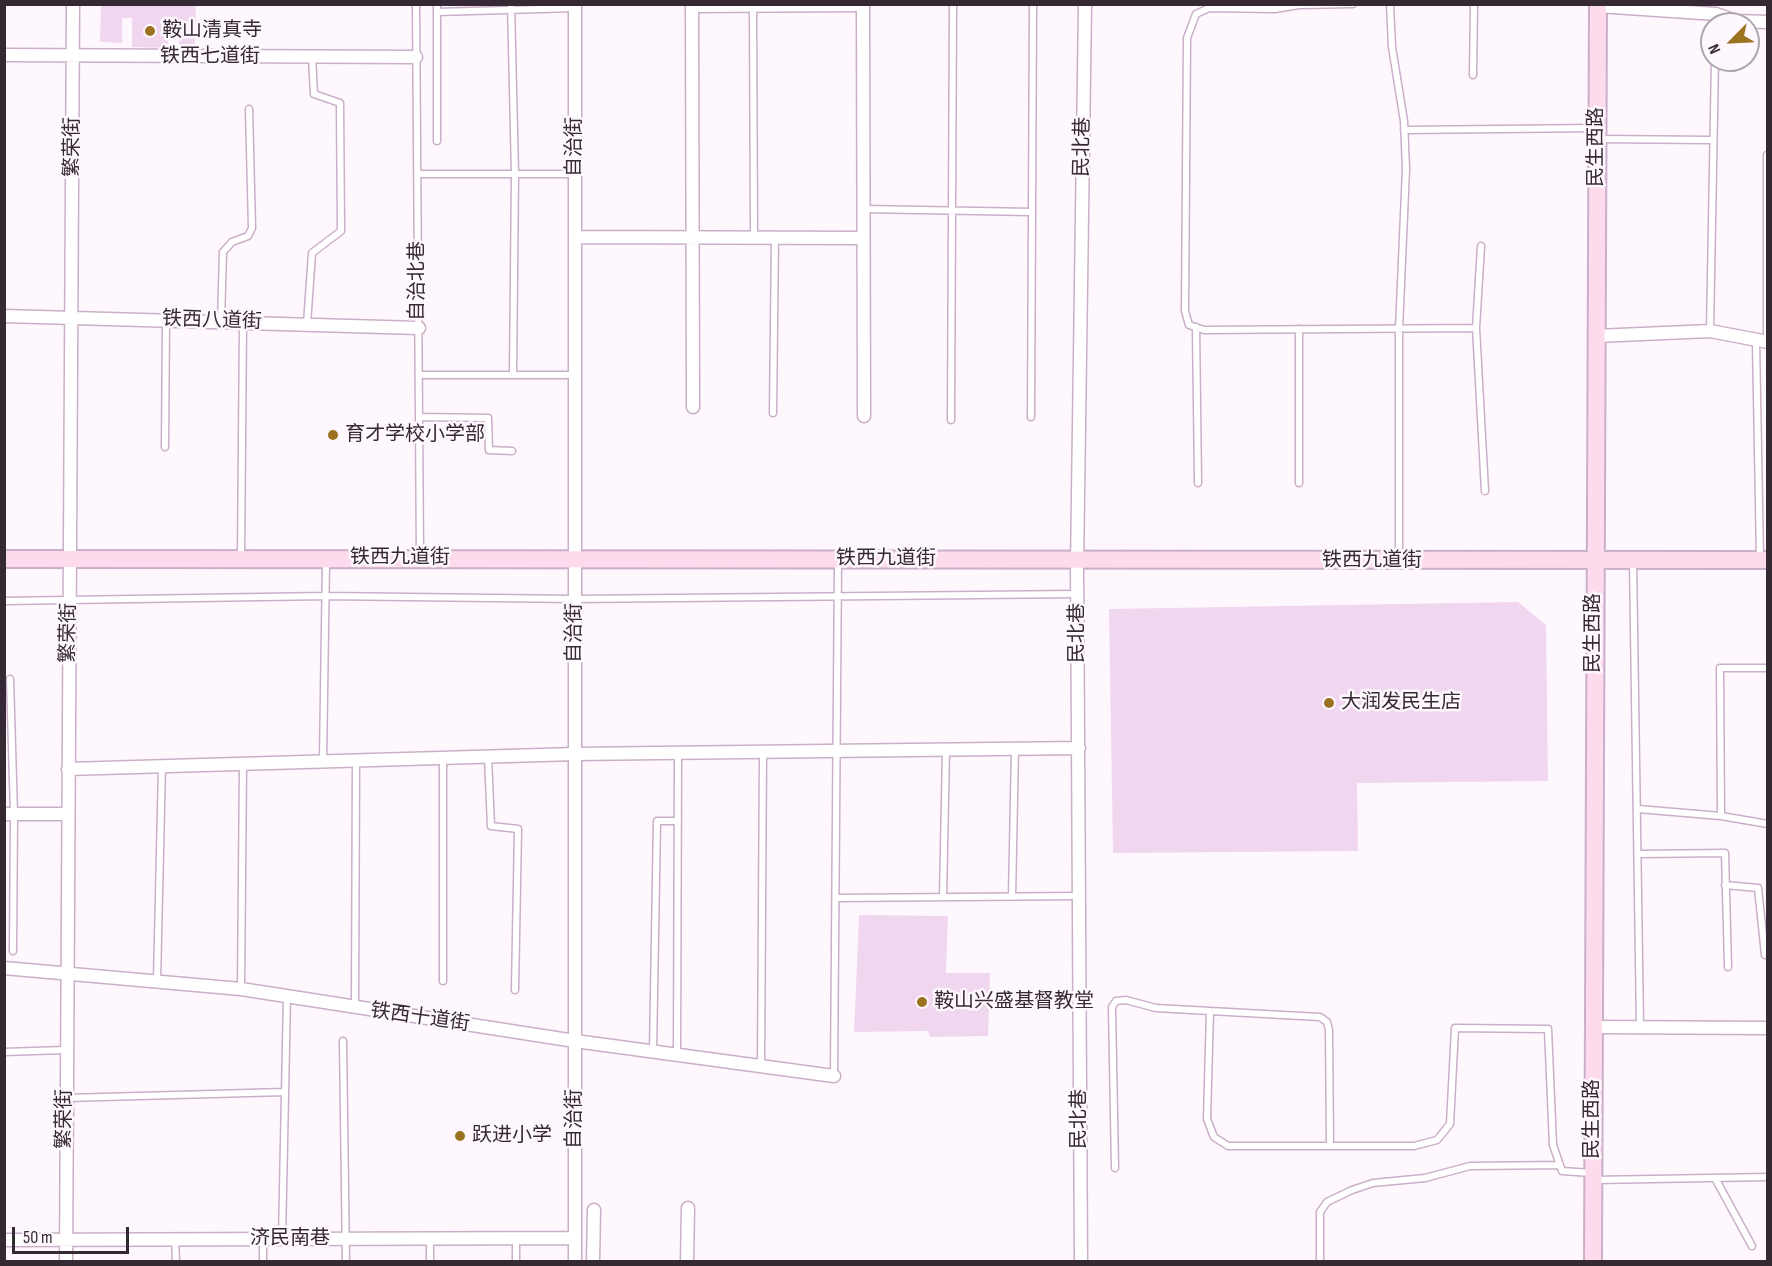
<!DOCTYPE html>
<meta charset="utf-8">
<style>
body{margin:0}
#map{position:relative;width:1772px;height:1266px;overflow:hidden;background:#fef8fe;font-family:"Sofia Sans Condensed",sans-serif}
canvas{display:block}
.frame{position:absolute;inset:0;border:6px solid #352a34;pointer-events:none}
.north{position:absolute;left:1700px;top:12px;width:60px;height:60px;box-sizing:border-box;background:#fef8fe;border:2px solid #aea6ad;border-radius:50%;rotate:246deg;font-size:16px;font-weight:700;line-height:24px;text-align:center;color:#352a34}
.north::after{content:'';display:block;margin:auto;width:21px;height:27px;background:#9b721f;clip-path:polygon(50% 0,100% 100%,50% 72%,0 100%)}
.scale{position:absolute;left:12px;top:1227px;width:117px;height:27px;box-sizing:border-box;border:3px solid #352a34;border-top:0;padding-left:8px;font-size:18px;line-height:21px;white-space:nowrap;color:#352a34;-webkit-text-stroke:4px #fef8fe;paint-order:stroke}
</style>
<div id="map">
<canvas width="1772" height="1266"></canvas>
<div class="frame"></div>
<div class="north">N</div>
<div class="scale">50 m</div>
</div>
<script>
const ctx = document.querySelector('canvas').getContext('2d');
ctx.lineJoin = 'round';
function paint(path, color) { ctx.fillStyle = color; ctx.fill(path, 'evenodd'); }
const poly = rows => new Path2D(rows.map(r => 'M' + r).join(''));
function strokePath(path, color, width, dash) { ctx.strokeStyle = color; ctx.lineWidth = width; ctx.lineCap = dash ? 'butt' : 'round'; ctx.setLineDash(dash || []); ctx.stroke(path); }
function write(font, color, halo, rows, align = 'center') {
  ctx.font = font + ' "Sofia Sans Condensed","Noto Sans SC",sans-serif'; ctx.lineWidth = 5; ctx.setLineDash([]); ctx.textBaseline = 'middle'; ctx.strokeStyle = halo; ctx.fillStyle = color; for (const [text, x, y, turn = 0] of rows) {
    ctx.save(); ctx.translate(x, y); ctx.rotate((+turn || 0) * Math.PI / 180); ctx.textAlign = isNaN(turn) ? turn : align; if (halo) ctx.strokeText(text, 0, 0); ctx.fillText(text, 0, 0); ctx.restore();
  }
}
paint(poly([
 [101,4,196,4,195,46,179,45,179,19,169,19,168,48,132,47,132,18,122,18,122,43,100,42],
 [1518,602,1546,625,1548,781,1357,783,1358,851,1113,853,1109,609],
 [859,915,948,916,946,973,990,973,988,1036,930,1037,928,1031,854,1032]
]), '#f1d6ef');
const service = poly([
 [416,4,420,558],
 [511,4,515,174,513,375],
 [1353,4,1299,5,1275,9,1209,8,1196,14,1187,38,1185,311,1189,325,1204,330,1476,328],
 [1390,4,1392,47,1404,121,1406,169,1399,329,1399,557],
 [753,8,754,237],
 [692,9,863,8],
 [437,12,575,8],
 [1473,75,1474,4],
 [1404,130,1596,128],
 [1598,139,1713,140],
 [437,141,437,4],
 [1767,155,1767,342],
 [418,174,575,174],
 [863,209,1032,212],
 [1481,246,1476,328,1485,491],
 [221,321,223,252,232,242,248,236,252,228,249,109],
 [307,324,312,253,341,231,340,103,314,94,312,57],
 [1196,327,1198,483],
 [1710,331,1715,60],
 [1756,342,1760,558],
 [419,375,575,375],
 [773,413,775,237],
 [419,417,488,418,489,450,512,451],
 [1031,417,1033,4],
 [951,420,953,4],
 [165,447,166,320],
 [1299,483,1299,329],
 [241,558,243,323],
 [1633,561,1640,1027],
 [4,601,325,596,575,599,1078,594],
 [10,679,14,814,13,951],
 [488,757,491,826,518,829,515,990],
 [323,761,326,561],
 [1638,809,1721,816,1768,824],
 [1721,816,1720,668,1768,668],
 [1639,854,1725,853,1728,967],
 [1725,885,1758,888,1765,955],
 [943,897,946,750],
 [1012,897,1015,749],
 [836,898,1079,896],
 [157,980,162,766],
 [443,981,443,758],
 [241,989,243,764],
 [355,1007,356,760],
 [1210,1011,1320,1017,1327,1022,1329,1030,1330,1146],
 [343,1041,346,1262],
 [653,1051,657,821,678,821],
 [4,1052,65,1050],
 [677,1055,678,753],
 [761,1066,763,752],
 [834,1076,838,561],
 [66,1098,285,1092],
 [1115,1168,1112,1007,1116,1001,1126,1000,1156,1008,1210,1011,1207,1119,1214,1137,1228,1146,1414,1146,1437,1140,1450,1124,1455,1028,1548,1029,1553,1145,1562,1171,1591,1173],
 [1715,1178,1752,1246],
 [1594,1180,1768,1177],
 [175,1239,176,1262],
 [282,1239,287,997],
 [263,1262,263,1239],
 [430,1262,430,1239],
 [516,1262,516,1238],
 [1320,1262,1320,1212,1327,1202,1352,1190,1373,1183,1425,1178,1470,1166,1560,1165]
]);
const minor = poly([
 [692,4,693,407],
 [863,4,864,416],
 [1598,6,1716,14,1736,21,1768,22],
 [4,55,416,57],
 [575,237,862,238],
 [4,316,419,328],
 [1596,336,1710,331,1768,342],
 [68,769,575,754,1079,748],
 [4,814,67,814],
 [4,968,241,989,575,1041,834,1076],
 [1594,1027,1768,1028],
 [4,1240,575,1238],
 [66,1262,73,4],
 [575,1262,575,4],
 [593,1262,594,1210],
 [687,1262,688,1208],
 [1081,1262,1077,566,1085,4]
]);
const secondary = poly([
 [4,559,1768,560],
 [1593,1262,1598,4]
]);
strokePath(service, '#caafc8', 9);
strokePath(minor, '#caafc8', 15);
strokePath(secondary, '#caafc8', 20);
strokePath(service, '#fff', 6);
strokePath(minor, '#fff', 12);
strokePath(secondary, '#fedbec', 16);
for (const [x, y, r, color] of [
 [150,31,6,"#9b721f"],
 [333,435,6,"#9b721f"],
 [1329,703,6,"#9b721f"],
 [922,1002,6,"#9b721f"],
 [460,1136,6,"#9b721f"]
]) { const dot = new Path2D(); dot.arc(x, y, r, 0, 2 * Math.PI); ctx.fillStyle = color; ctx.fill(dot); strokePath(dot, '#fef8fe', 2); }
write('20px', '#352a34', '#fef8fe', [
 ["鞍山清真寺",162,31],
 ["育才学校小学部",345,435],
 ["大润发民生店",1341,703],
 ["鞍山兴盛基督教堂",934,1002],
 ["跃进小学",472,1136]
], 'left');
write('20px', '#352a34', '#fef8fe', [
 ["铁西七道街",210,57],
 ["繁荣街",73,147,-90],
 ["自治街",575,147,-90],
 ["民北巷",1083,147,-89],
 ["民生西路",1597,147,-90],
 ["自治北巷",418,281,-90],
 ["铁西八道街",212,321,2],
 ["铁西九道街",400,558],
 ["铁西九道街",886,559],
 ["铁西九道街",1372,561],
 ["繁荣街",69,633,-89],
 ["自治街",575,633,-90],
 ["民北巷",1078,633,-90],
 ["民生西路",1594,633,-90],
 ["铁西十道街",420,1018,8],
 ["繁荣街",65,1119,-90],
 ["自治街",575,1119,-90],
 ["民北巷",1080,1119,-90],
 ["民生西路",1593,1119,-90],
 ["济民南巷",290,1239]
]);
</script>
